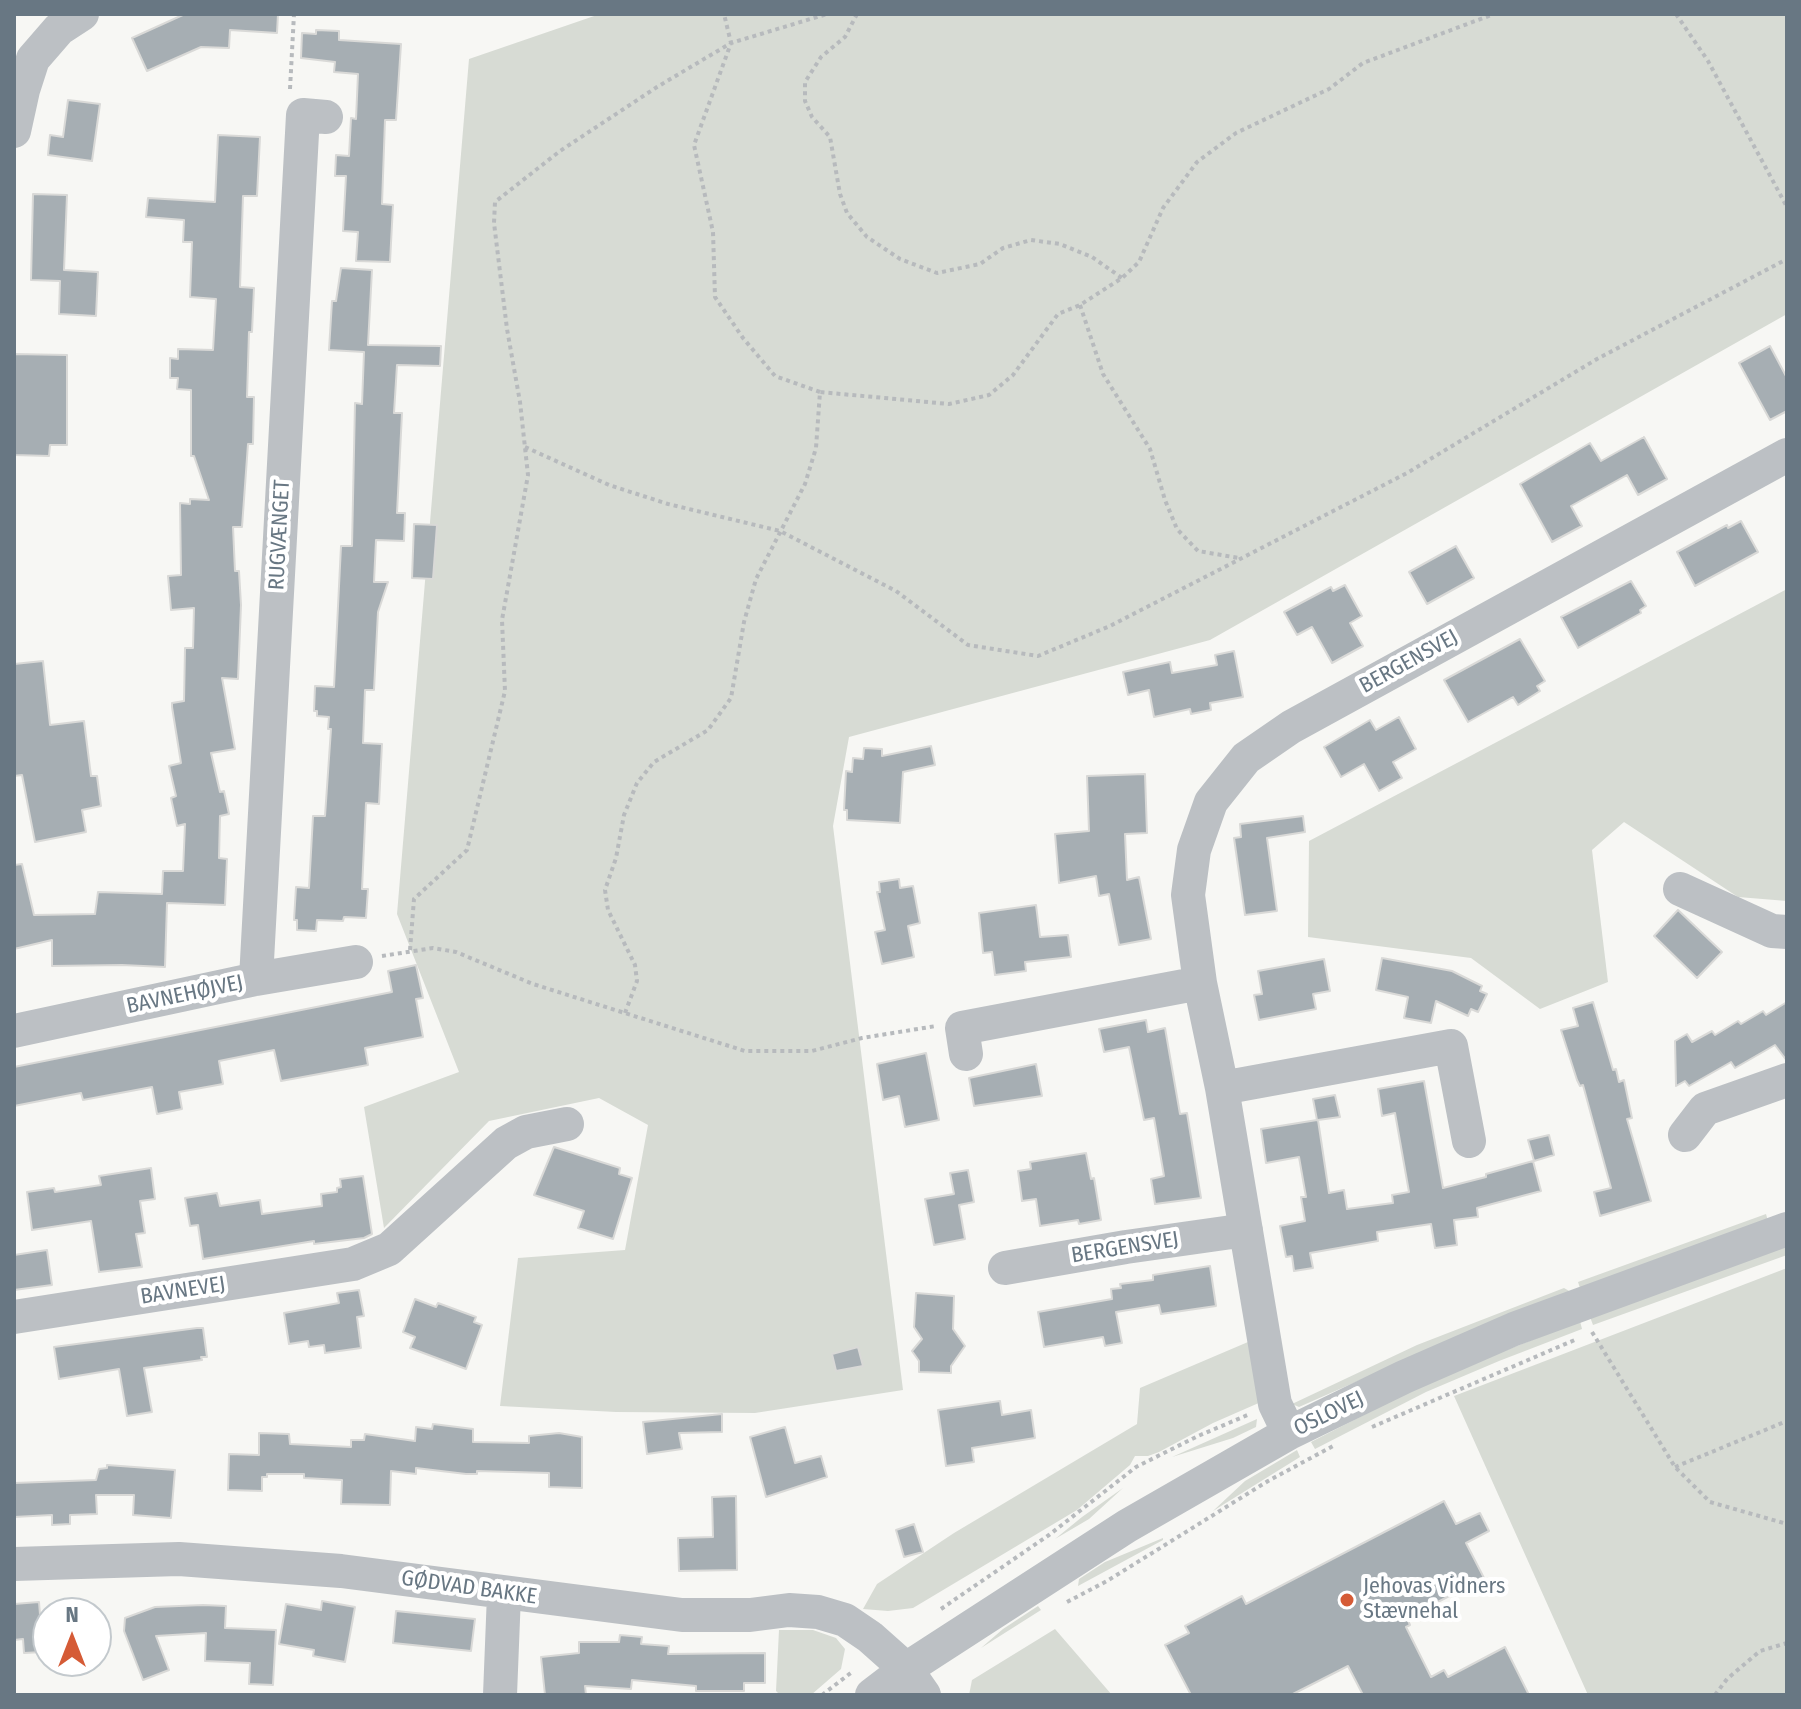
<!DOCTYPE html>
<meta charset="utf-8">
<style>
body{margin:0}
#map{position:relative;width:1801px;height:1709px;overflow:hidden;background:#f7f7f4;font-family:"Fira Sans Condensed",sans-serif}
canvas{display:block}
.frame{position:absolute;inset:0;border:16px solid #687783;pointer-events:none}
.north{position:absolute;left:32px;top:1597px;width:80px;height:80px;box-sizing:border-box;background:#fff;border:2px solid #c3c9cd;border-radius:50%;rotate:0deg;font-size:22px;font-weight:700;line-height:32px;text-align:center;color:#687783}
.north::after{content:'';display:block;margin:auto;width:28px;height:36px;background:#d55b36;clip-path:polygon(50% 0,100% 100%,50% 72%,0 100%)}
</style>
<div id="map">
<canvas width="1801" height="1709"></canvas>
<div class="frame"></div>
<div class="north">N</div>
</div>
<script>
const ctx = document.querySelector('canvas').getContext('2d');
ctx.lineJoin = 'round';
function paint(path, color) { ctx.fillStyle = color; ctx.fill(path, 'evenodd'); }
const poly = rows => new Path2D(rows.map(r => 'M' + r).join(''));
function strokePath(path, color, width, dash) { ctx.strokeStyle = color; ctx.lineWidth = width; ctx.lineCap = dash ? 'butt' : 'round'; ctx.setLineDash(dash || []); ctx.stroke(path); }
function write(font, color, halo, rows, align = 'center') {
  ctx.font = font + ' "Fira Sans Condensed",sans-serif'; ctx.lineWidth = 8; ctx.setLineDash([]); ctx.textBaseline = 'middle'; ctx.strokeStyle = halo; ctx.fillStyle = color; for (const [text, x, y, turn = 0] of rows) {
    ctx.save(); ctx.translate(x, y); ctx.rotate((+turn || 0) * Math.PI / 180); ctx.textAlign = isNaN(turn) ? turn : align; if (halo) ctx.strokeText(text, 0, 0); ctx.fillText(text, 0, 0); ctx.restore();
  }
}
paint(poly([
 [600,14,1787,14,1787,314,1210,640,849,737,833,826,903,1390,755,1413,616,1412,500,1406,518,1258,625,1250,648,1125,599,1098,489,1121,384,1228,364,1107,459,1072,397,914,469,59],
 [1787,589,1787,901,1738,897,1624,822,1592,850,1608,982,1540,1009,1471,958,1308,937,1309,841],
 [1766,1214,1768,1221,1580,1288,1578,1282],
 [1787,1245,1787,1255,1593,1325,1590,1317],
 [1787,1268,1787,1695,1588,1695,1454,1396],
 [1564,1288,1571,1292,1426,1351,1299,1407,1292,1404,1417,1345],
 [1580,1321,1582,1329,1499,1361,1426,1392,1315,1449,1311,1442,1436,1378],
 [1248,1342,1261,1402,1213,1423,1159,1452,1148,1456,1135,1456,1130,1465,1077,1510,913,1608,888,1611,863,1609,877,1584,954,1533,1137,1424,1140,1388],
 [1257,1419,1256,1427,1233,1438,1172,1457],
 [1297,1450,1300,1457,1213,1511,1245,1481],
 [1123,1488,1089,1519,1055,1539,1082,1517],
 [1163,1538,1163,1540,1078,1586,1079,1579,1105,1562],
 [1038,1606,1041,1610,981,1648,1003,1629],
 [1055,1629,1112,1695,969,1695,972,1680],
 [779,1630,813,1630,836,1638,845,1649,841,1669,811,1695,780,1695,776,1691]
]), '#d7dbd4');
const building = poly([
 [185,14,278,14,277,33,230,30,229,48,201,47,147,71,132,38,185,14],
 [316,30,339,31,339,40,401,44,396,120,385,120,382,204,393,205,390,262,356,261,358,232,343,231,346,176,335,176,336,155,349,156,351,118,356,119,358,74,334,72,335,62,301,58,302,33,316,34,316,30],
 [68,100,100,104,92,161,48,155,50,135,63,137,68,100],
 [218,135,260,137,257,196,243,196,240,287,254,288,252,332,249,332,247,397,254,397,253,444,248,444,242,527,233,527,235,571,239,571,241,605,238,679,222,678,235,749,211,753,220,792,224,791,229,814,220,816,219,858,227,859,225,905,167,903,165,967,122,965,52,966,52,940,14,949,14,865,22,864,34,915,95,914,98,892,162,894,163,871,183,871,185,824,177,826,171,798,176,796,169,766,181,763,172,707,172,703,184,701,185,648,193,648,194,608,171,610,168,576,181,575,180,503,190,504,190,499,209,500,194,456,191,456,191,390,177,389,178,378,170,378,170,358,178,359,178,349,213,350,216,299,190,297,192,242,183,242,184,220,146,217,148,198,215,202,218,135],
 [33,194,67,195,64,270,98,272,96,316,59,314,60,281,31,280,33,194],
 [341,268,372,270,368,345,441,346,440,366,397,365,394,413,402,413,397,513,405,513,404,541,376,540,374,582,388,582,378,612,374,690,365,690,363,743,382,744,379,804,366,803,362,889,368,889,366,918,344,917,343,921,317,920,316,931,297,930,297,920,294,920,296,887,309,888,313,816,325,816,331,729,328,729,329,717,317,716,317,711,314,711,315,686,334,687,341,546,352,546,355,403,362,404,364,352,329,350,332,301,336,301,341,268],
 [1770,346,1787,378,1787,411,1770,420,1739,363,1770,346],
 [14,354,67,355,67,445,50,445,49,456,14,455,14,354],
 [1644,437,1667,479,1638,495,1627,475,1571,506,1582,526,1552,542,1520,484,1590,443,1601,461,1644,437],
 [1741,521,1758,552,1695,586,1677,552,1727,525,1728,528,1741,521],
 [414,524,437,525,433,579,412,578,414,524],
 [1456,546,1474,578,1427,604,1409,572,1456,546],
 [1631,581,1646,606,1640,610,1641,613,1578,648,1561,617,1631,581],
 [1345,585,1362,616,1350,623,1363,646,1332,663,1312,627,1297,635,1284,612,1331,587,1333,591,1345,585],
 [1520,639,1545,681,1537,686,1540,691,1518,705,1513,697,1468,722,1444,680,1520,639],
 [1234,651,1243,697,1210,703,1211,710,1191,714,1190,709,1154,717,1149,690,1128,695,1123,672,1170,662,1172,673,1217,665,1215,655,1234,651],
 [43,661,50,725,84,721,91,776,97,776,101,806,82,810,86,832,35,842,22,775,14,776,14,664,43,661],
 [1399,717,1416,749,1393,762,1402,778,1379,791,1364,764,1341,777,1324,747,1370,720,1376,730,1399,717],
 [931,746,935,765,903,772,900,823,847,820,847,810,844,810,846,771,852,772,853,758,863,759,864,748,882,749,882,756,931,746],
 [1145,774,1147,833,1125,834,1127,880,1139,877,1151,939,1119,945,1109,894,1099,896,1096,876,1059,883,1055,834,1089,831,1087,776,1145,774],
 [1303,816,1305,832,1267,838,1277,911,1245,915,1234,838,1241,837,1240,824,1303,816],
 [899,879,900,888,913,886,920,923,908,926,914,957,882,964,875,932,885,930,877,892,880,892,879,882,899,879],
 [1036,905,1040,937,1068,935,1071,957,1025,962,1026,971,995,975,992,952,983,953,979,913,1036,905],
 [1678,910,1722,952,1697,978,1654,936,1678,910],
 [1382,958,1452,971,1482,986,1480,991,1487,994,1478,1012,1471,1009,1468,1016,1436,1001,1431,1023,1404,1018,1408,997,1376,990,1382,958],
 [1324,959,1330,991,1313,994,1316,1009,1259,1020,1254,995,1262,994,1258,971,1324,959],
 [416,965,423,998,416,999,423,1037,365,1048,368,1065,281,1081,274,1050,219,1061,223,1084,179,1092,182,1109,157,1114,152,1087,83,1100,81,1093,14,1106,14,1067,392,992,388,971,416,965],
 [1593,1002,1613,1070,1616,1069,1619,1082,1624,1080,1632,1118,1627,1119,1651,1201,1600,1216,1594,1192,1611,1188,1583,1085,1580,1086,1577,1080,1561,1030,1578,1026,1573,1008,1593,1002],
 [1787,1002,1787,1061,1775,1045,1735,1068,1731,1062,1689,1086,1685,1081,1676,1086,1675,1041,1687,1034,1692,1042,1712,1031,1715,1035,1738,1021,1741,1024,1763,1011,1766,1015,1787,1002],
 [1146,1020,1148,1032,1165,1028,1180,1114,1187,1113,1201,1198,1155,1204,1151,1179,1164,1176,1154,1118,1144,1120,1129,1047,1104,1052,1099,1029,1146,1020],
 [926,1053,939,1120,905,1127,899,1096,883,1100,877,1064,926,1053],
 [1036,1064,1042,1096,974,1106,969,1078,1036,1064],
 [1424,1081,1443,1188,1486,1177,1486,1174,1533,1161,1541,1191,1477,1208,1478,1217,1454,1220,1457,1245,1435,1248,1431,1224,1377,1232,1378,1241,1310,1253,1313,1268,1294,1271,1292,1256,1286,1257,1280,1226,1305,1221,1301,1197,1306,1197,1299,1157,1266,1163,1261,1129,1317,1120,1313,1099,1335,1095,1340,1117,1318,1120,1329,1193,1344,1190,1347,1209,1393,1203,1392,1195,1409,1192,1395,1113,1382,1116,1378,1089,1424,1081],
 [1549,1135,1554,1155,1534,1161,1528,1140,1549,1135],
 [554,1147,620,1168,619,1174,632,1178,613,1239,578,1228,584,1211,534,1195,554,1147],
 [1086,1153,1091,1179,1094,1178,1101,1220,1079,1224,1078,1220,1040,1226,1036,1199,1022,1201,1018,1171,1031,1169,1030,1162,1086,1153],
 [151,1168,155,1199,140,1201,145,1233,136,1234,142,1267,99,1272,91,1221,32,1230,27,1192,54,1188,55,1192,101,1185,99,1176,151,1168],
 [968,1170,974,1202,959,1205,965,1239,934,1245,925,1199,954,1194,950,1173,968,1170],
 [363,1176,372,1234,364,1238,314,1244,314,1241,203,1259,198,1225,190,1226,185,1198,217,1193,220,1206,260,1200,262,1214,322,1206,321,1194,337,1192,337,1188,341,1187,340,1179,363,1176],
 [47,1250,52,1285,14,1290,14,1255,47,1250],
 [1210,1266,1216,1306,1161,1314,1159,1305,1116,1312,1122,1343,1105,1346,1103,1337,1044,1347,1038,1312,1112,1299,1111,1289,1121,1288,1120,1284,1153,1280,1153,1275,1210,1266],
 [359,1290,364,1316,357,1317,361,1348,325,1353,324,1345,309,1347,308,1341,289,1344,284,1313,339,1303,337,1293,359,1290],
 [916,1293,954,1296,953,1329,965,1346,951,1366,951,1373,919,1372,919,1361,912,1351,922,1339,914,1327,916,1293],
 [415,1299,436,1307,438,1303,476,1317,474,1322,482,1325,466,1369,410,1348,415,1337,403,1332,415,1299],
 [197,1328,203,1328,207,1357,201,1357,202,1360,144,1368,152,1412,127,1416,119,1369,59,1379,54,1347,197,1328],
 [858,1347,863,1366,836,1371,832,1354,858,1347],
 [1000,1401,1002,1415,1031,1410,1035,1438,972,1448,974,1462,946,1466,938,1410,1000,1401],
 [722,1414,722,1432,679,1433,682,1449,647,1454,643,1422,722,1414],
 [433,1424,473,1429,473,1442,529,1443,529,1436,559,1433,582,1437,582,1488,549,1487,549,1473,477,1471,477,1474,466,1474,416,1468,416,1474,391,1471,390,1505,341,1504,342,1480,304,1478,304,1474,267,1474,267,1477,262,1477,262,1491,228,1490,229,1454,259,1455,259,1433,289,1434,290,1444,351,1447,351,1440,364,1440,365,1434,415,1441,416,1427,432,1429,433,1424],
 [785,1427,795,1463,821,1456,827,1477,766,1497,750,1437,785,1427],
 [107,1465,175,1470,171,1518,133,1515,134,1495,96,1495,97,1514,70,1515,70,1524,52,1525,52,1515,14,1517,14,1483,96,1480,99,1469,107,1468,107,1465],
 [736,1496,737,1570,679,1571,678,1538,713,1537,712,1497,736,1496],
 [1444,1501,1456,1524,1480,1513,1489,1531,1466,1543,1484,1578,1407,1618,1410,1625,1406,1627,1431,1677,1444,1670,1448,1677,1505,1647,1529,1695,1363,1695,1348,1666,1291,1695,1191,1695,1165,1645,1189,1633,1185,1626,1242,1596,1246,1604,1444,1501],
 [914,1524,923,1552,904,1557,896,1530,914,1524],
 [322,1601,355,1607,345,1662,313,1656,314,1650,279,1644,286,1604,321,1610,322,1601],
 [39,1602,43,1652,24,1653,23,1639,14,1640,14,1604,39,1602],
 [203,1605,226,1606,225,1628,276,1630,273,1685,249,1684,250,1663,205,1661,206,1633,156,1636,169,1670,143,1680,124,1631,125,1618,155,1607,203,1605],
 [396,1611,475,1619,471,1651,393,1643,396,1611],
 [620,1635,642,1637,641,1644,669,1646,668,1654,765,1653,765,1683,744,1683,744,1691,696,1691,696,1686,632,1680,631,1689,585,1686,586,1695,545,1695,541,1657,579,1653,579,1642,619,1642,620,1635]
]);
paint(building, '#a6aeb3');
strokePath(building, '#d9d9d7', 2);
strokePath(poly([
 [857,14,845,37,821,57,805,82,805,101,812,117,830,137,840,194,847,213,867,237,900,259,937,273,980,264,1003,248,1031,240,1060,244,1092,257,1122,278],
 [1676,14,1708,61,1787,207],
 [290,89,294,14],
 [1080,305,1103,374,1150,449,1165,500,1177,529,1198,551,1239,558],
 [820,392,775,376,743,338,715,297,713,232,694,145,731,43,827,14],
 [525,447,609,485,668,504,780,531,896,591,968,645,1038,656,1110,626,1407,473,1597,359,1787,259],
 [410,950,414,899,467,850,505,691,502,620,528,475,520,402,507,329,494,223,495,202,560,151,657,87,731,43,724,14],
 [382,956,433,948,456,952,533,984,745,1051,812,1051,862,1038,936,1026],
 [625,1013,637,981,635,965,608,910,605,890,616,858,624,815,637,783,654,762,708,730,731,698,744,622,756,579,805,484,816,448,820,392,949,404,989,395,1013,375,1058,314,1080,305,1122,278,1139,262,1163,208,1197,162,1236,133,1329,89,1363,63,1494,14],
 [1592,1332,1675,1467,1710,1502,1787,1524],
 [1372,1427,1577,1339],
 [1675,1467,1787,1421],
 [1067,1602,1107,1581,1268,1481,1335,1445],
 [941,1609,1049,1535,1136,1467,1198,1436,1250,1414],
 [822,1695,852,1672],
 [1715,1695,1727,1679,1760,1651,1787,1643]
]), '#b7babd', 4, [4, 4]);
strokePath(poly([
 [14,131,23,90,33,59,59,29,82,14],
 [1680,889,1772,931,1787,932],
 [256,979,303,115,326,117],
 [14,1031,256,979,356,962],
 [966,1054,962,1028,1200,983],
 [1222,1088,1451,1046,1469,1141],
 [1685,1135,1705,1109,1787,1080],
 [1005,1268,1126,1247,1246,1230],
 [14,1317,353,1264,389,1249,506,1143,526,1132,567,1124],
 [1289,1433,1275,1404,1222,1088,1200,983,1188,895,1194,850,1211,802,1246,758,1291,727,1787,455],
 [14,1564,179,1559,341,1571,682,1615,750,1615,789,1610,818,1612,845,1620,870,1637,906,1669,924,1695],
 [500,1695,504,1594],
 [872,1695,906,1669,1127,1526,1289,1433,1404,1377,1514,1329,1787,1229]
]), '#bcc0c4', 34);
for (const [x, y, r, color] of [
 [1347,1600,8,"#d55b36"]
]) { const dot = new Path2D(); dot.arc(x, y, r, 0, 2 * Math.PI); ctx.fillStyle = color; ctx.fill(dot); strokePath(dot, '#fff', 3); }
write('22px', '#687783', '#fff', [
 ["RUGVÆNGET",280,535,-87],
 ["BERGENSVEJ",1409,662,-29],
 ["BAVNEHØJVEJ",185,995,-12],
 ["BERGENSVEJ",1125,1248,-9],
 ["BAVNEVEJ",183,1291,-9],
 ["OSLOVEJ",1329,1414,-26],
 ["GØDVAD BAKKE",469,1588,8]
]);
write('22px', '#687783', '#fff', [
 ["Jehovas Vidners",1363,1587],
 ["Stævnehal",1363,1612]
], 'left');
</script>
